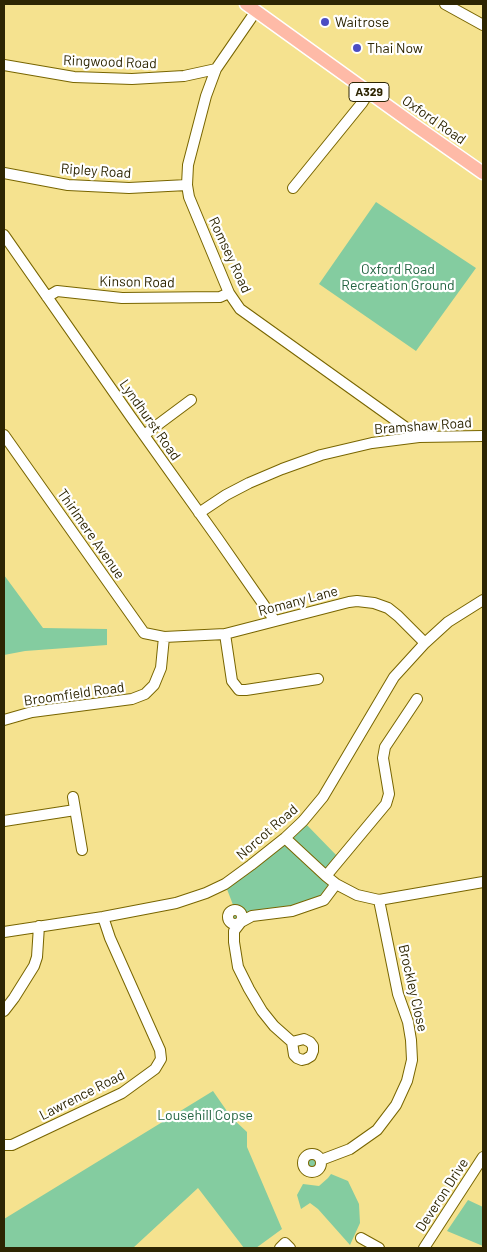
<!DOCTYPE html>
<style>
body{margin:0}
#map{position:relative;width:487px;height:1252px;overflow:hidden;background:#f5e28f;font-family:Barlow,sans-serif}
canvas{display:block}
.frame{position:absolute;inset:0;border:5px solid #2d2502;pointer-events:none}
</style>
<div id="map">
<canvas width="487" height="1252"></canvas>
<div class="frame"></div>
</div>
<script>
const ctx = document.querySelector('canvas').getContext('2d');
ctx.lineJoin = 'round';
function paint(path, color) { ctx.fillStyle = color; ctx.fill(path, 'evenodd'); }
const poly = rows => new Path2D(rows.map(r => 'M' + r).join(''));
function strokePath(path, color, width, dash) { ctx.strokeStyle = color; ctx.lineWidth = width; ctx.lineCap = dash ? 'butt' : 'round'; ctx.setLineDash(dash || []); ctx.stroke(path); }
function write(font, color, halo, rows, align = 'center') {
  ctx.font = font + ' Barlow,sans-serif'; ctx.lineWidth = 4.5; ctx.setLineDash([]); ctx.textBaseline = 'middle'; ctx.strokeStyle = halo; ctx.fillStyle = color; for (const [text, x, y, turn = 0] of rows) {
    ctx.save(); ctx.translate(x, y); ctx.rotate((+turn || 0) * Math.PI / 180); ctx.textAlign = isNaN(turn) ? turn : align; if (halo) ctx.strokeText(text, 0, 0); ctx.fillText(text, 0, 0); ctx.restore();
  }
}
paint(poly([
 [376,202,476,268,416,351,319,284],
 [4,575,43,628,107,629,107,645,25,651,4,655],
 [303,821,340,859,326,876,336,884,324,900,235,925,230,923,228,917,229,913,235,910,225,884],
 [213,1091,231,1117,247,1132,247,1147,282,1229,256,1248,244,1248,198,1188,133,1248,4,1248,4,1219],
 '303 1163a9 9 0 1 1 18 0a9 9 0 1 1-18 0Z',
 [331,1174,348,1181,359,1204,360,1223,350,1245,318,1209,310,1203,301,1209,297,1195,303,1184,319,1186,328,1178],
 [468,1200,483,1207,483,1246,447,1231]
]), '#84cca0');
const minor = poly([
 [445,4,483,25],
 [256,11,216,69,206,96,188,165,187,185,189,197,229,293,240,309,419,437],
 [4,65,74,77,132,79,184,76,216,69],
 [4,173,68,185,129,188,187,185],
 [293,188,362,103,369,92],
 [4,235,131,417,218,539,275,621],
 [47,297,57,291,122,298,220,297,229,293],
 [4,435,144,633,164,637,225,634,349,602,357,601,374,603,388,608,398,616,425,643],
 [144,435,191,400],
 [199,513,226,495,249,483,282,469,321,455,372,443,419,437,483,436],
 [225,634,232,681,239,690,246,690,318,679],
 [4,720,32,712,132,699,145,694,154,685,161,668,164,637],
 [73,797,82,850],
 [4,821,75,810],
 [285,838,326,876,336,884,357,895,379,900,483,882],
 [326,876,386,804,389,794,383,758,385,747,417,699],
 '228 917a7 7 0 1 1 14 0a7 7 0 1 1-14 0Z',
 [4,932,103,917,176,903,206,893,225,884,251,865,285,838,303,821,323,797,394,677,425,643,448,622,483,600],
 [4,1011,14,998,34,966,37,957,39,926],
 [292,1042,304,1039,310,1042,313,1046,313,1051,311,1056,306,1059,302,1060,297,1058,294,1055,292,1042,274,1026,262,1011,249,989,238,967,234,942,234,931,241,922,252,916,292,911,324,900,336,884],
 [4,1145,12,1145,122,1093,155,1069,161,1059,160,1050,110,938,103,917],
 '303 1163a9 9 0 1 1 18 0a9 9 0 1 1-18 0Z',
 [321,1160,350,1149,377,1130,396,1105,407,1081,412,1060,411,1040,408,1022,398,994,379,900],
 [361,1238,379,1248],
 [280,1248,285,1243,290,1248],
 [424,1248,483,1157]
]);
const major = poly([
 [246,4,413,124,483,173]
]);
strokePath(minor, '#786500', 12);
strokePath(major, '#fff', 15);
strokePath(minor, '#fff', 10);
strokePath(major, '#febaa7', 12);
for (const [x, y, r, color] of [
 [325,22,5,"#4b4dc3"],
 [357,48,5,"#4b4dc3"]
]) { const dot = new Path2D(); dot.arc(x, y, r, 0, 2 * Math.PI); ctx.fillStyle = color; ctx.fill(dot); strokePath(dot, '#fff', 2); }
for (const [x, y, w] of [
 [369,92,40]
]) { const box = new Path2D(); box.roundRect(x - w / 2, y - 9.5, w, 19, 4); ctx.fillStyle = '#fff'; ctx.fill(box); strokePath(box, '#2d2502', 1); }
write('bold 12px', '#2d2502', null, [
 ["A329",369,92]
]);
write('14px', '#2d2502', '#fff', [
 ["Waitrose",335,22],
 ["Thai Now",367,48]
], 'left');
write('14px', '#2d2502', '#fff', [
 ["Ringwood Road",110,62,2],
 ["Oxford Road",434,120,35],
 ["Ripley Road",96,171,4],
 ["Romsey Road",230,255,65],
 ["Kinson Road",137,282,1],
 ["Lyndhurst Road",150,420,55],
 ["Bramshaw Road",423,426,-4],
 ["Thirlmere Avenue",91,534,55],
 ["Romany Lane",298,601,-15],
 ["Broomfield Road",74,694,-8],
 ["Norcot Road",267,832,-41],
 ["Brockley Close",413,988,77],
 ["Lawrence Road",82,1095,-27],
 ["Deveron Drive",442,1195,-57]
]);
write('14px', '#236441', '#fff', [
 ["Oxford Road",398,269],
 ["Recreation Ground",398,285],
 ["Lousehill Copse",205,1115]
]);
</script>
